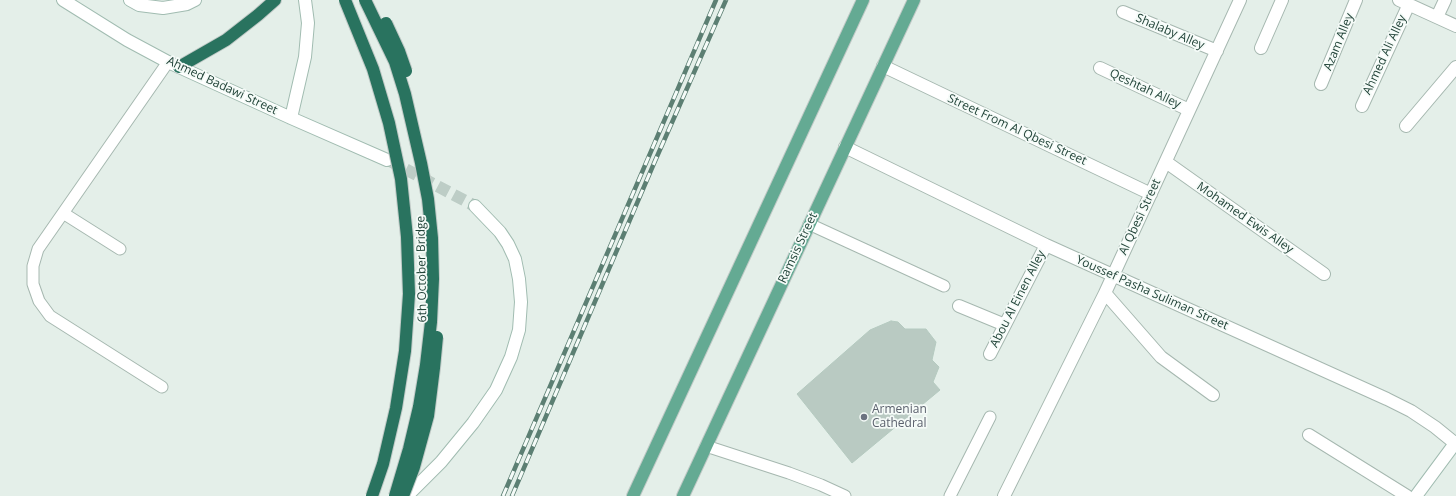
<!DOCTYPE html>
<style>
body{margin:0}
canvas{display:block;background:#e4efe9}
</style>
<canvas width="1456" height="496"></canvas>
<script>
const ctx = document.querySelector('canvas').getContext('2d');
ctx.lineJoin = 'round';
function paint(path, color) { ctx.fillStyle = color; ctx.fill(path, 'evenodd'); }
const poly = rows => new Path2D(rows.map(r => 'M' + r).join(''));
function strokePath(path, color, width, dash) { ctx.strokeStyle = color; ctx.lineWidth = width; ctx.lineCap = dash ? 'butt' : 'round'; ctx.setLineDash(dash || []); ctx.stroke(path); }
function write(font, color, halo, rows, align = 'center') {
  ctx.font = font + ' "Open Sans",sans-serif'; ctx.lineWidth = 3.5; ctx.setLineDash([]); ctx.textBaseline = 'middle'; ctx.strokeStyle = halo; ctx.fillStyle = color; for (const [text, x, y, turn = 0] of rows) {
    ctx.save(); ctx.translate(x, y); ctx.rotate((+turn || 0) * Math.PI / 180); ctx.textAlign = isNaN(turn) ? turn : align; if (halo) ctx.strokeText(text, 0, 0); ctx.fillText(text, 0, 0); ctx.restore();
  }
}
const building = poly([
 [891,321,898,322,905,329,926,329,936,342,932,360,939,367,933,382,940,390,852,463,797,394,870,330,891,321]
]);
paint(building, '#b9cac2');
strokePath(building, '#b5cac0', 1);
strokePath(poly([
 [390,161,475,206]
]), '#bdcdc6', 12, [12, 6]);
const lane = poly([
 [63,213,120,249],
 [809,224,944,286],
 [162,387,50,316,39,301,33,284,33,266,38,249,168,62],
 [706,446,789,473,821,485,845,496],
 [950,496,990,417]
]);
const street = poly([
 [1399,0,1456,26],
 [1123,12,1217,51],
 [1437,17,1445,0],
 [1261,48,1282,0],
 [883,66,1151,194],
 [1100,68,1189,110],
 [1321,84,1356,0],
 [1362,106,1409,4],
 [1406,126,1456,67],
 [845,147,1046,245,1387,399,1411,411,1435,427,1456,444],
 [1166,162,1324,274],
 [1105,293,1161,357,1213,395],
 [959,306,1005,325],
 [990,354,1046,245],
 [1309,435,1407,496],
 [1004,496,1105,293,1240,0]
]);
const secondary = poly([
 [63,0,127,40,168,62,291,118,387,160],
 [130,0,139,5,163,8,187,4,195,0],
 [291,118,305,57,308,23,305,0],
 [407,496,441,462,473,423,496,390,511,357,519,330,521,302,519,279,515,259,508,244,500,232,475,206],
 [1416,496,1456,442]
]);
const primary = poly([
 [633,496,863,0],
 [683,496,914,0]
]);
const highway = poly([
 [179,67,226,40,258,15,275,0]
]);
strokePath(lane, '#a6b8b0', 13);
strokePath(street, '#a6b8b0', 14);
strokePath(secondary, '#a1bcb1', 14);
strokePath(primary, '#c1cac7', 14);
strokePath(highway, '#c1cac7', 14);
strokePath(lane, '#fff', 11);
strokePath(street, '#fff', 12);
strokePath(secondary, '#fff', 12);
strokePath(primary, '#64aa93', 12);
strokePath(highway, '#29735f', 12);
const rail = poly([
 [503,496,716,0],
 [512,496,655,161,726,0]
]);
strokePath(rail, '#5c7f73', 4.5);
strokePath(rail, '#f5fbf8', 3, [9]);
const highwayBridge = poly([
 [345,0,373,69,389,123,401,179,407,237,409,294,405,351,396,408,383,464,372,496],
 [365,0,395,62,405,94,421,163,428,199,432,238,433,279,431,322,426,365,419,407,409,449,395,496],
 [386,23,399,51,406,71],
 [403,496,414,467,428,416,434,368,437,337]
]);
strokePath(highwayBridge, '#c1cac7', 14, []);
strokePath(highwayBridge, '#29735f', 12);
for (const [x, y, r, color] of [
 [864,417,4,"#6b7280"]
]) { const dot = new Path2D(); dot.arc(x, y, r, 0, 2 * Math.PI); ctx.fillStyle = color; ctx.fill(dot); strokePath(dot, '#f5fbf8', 1.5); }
write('12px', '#214338', '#f5fbf8', [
 ["Shalaby Alley",1170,32,23],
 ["Azam Alley",1339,42,-68],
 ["Ahmed Ali Alley",1385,55,-65],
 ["Ahmed Badawi Street",222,86,25],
 ["Qeshtah Alley",1145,89,25],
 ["Street From Al Qbesi Street",1017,130,25],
 ["Al Qbesi Street",1140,217,-65],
 ["Mohamed Ewis Alley",1245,218,35],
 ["Ramsis Street",798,248,-65],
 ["6th October Bridge",422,269,-91],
 ["Youssef Pasha Suliman Street",1152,293,24],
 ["Abou Al Einen Alley",1018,299,-63]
]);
write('12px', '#5b616d', '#f5fbf8', [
 ["Armenian",872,410],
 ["Cathedral",872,424]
], 'left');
</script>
